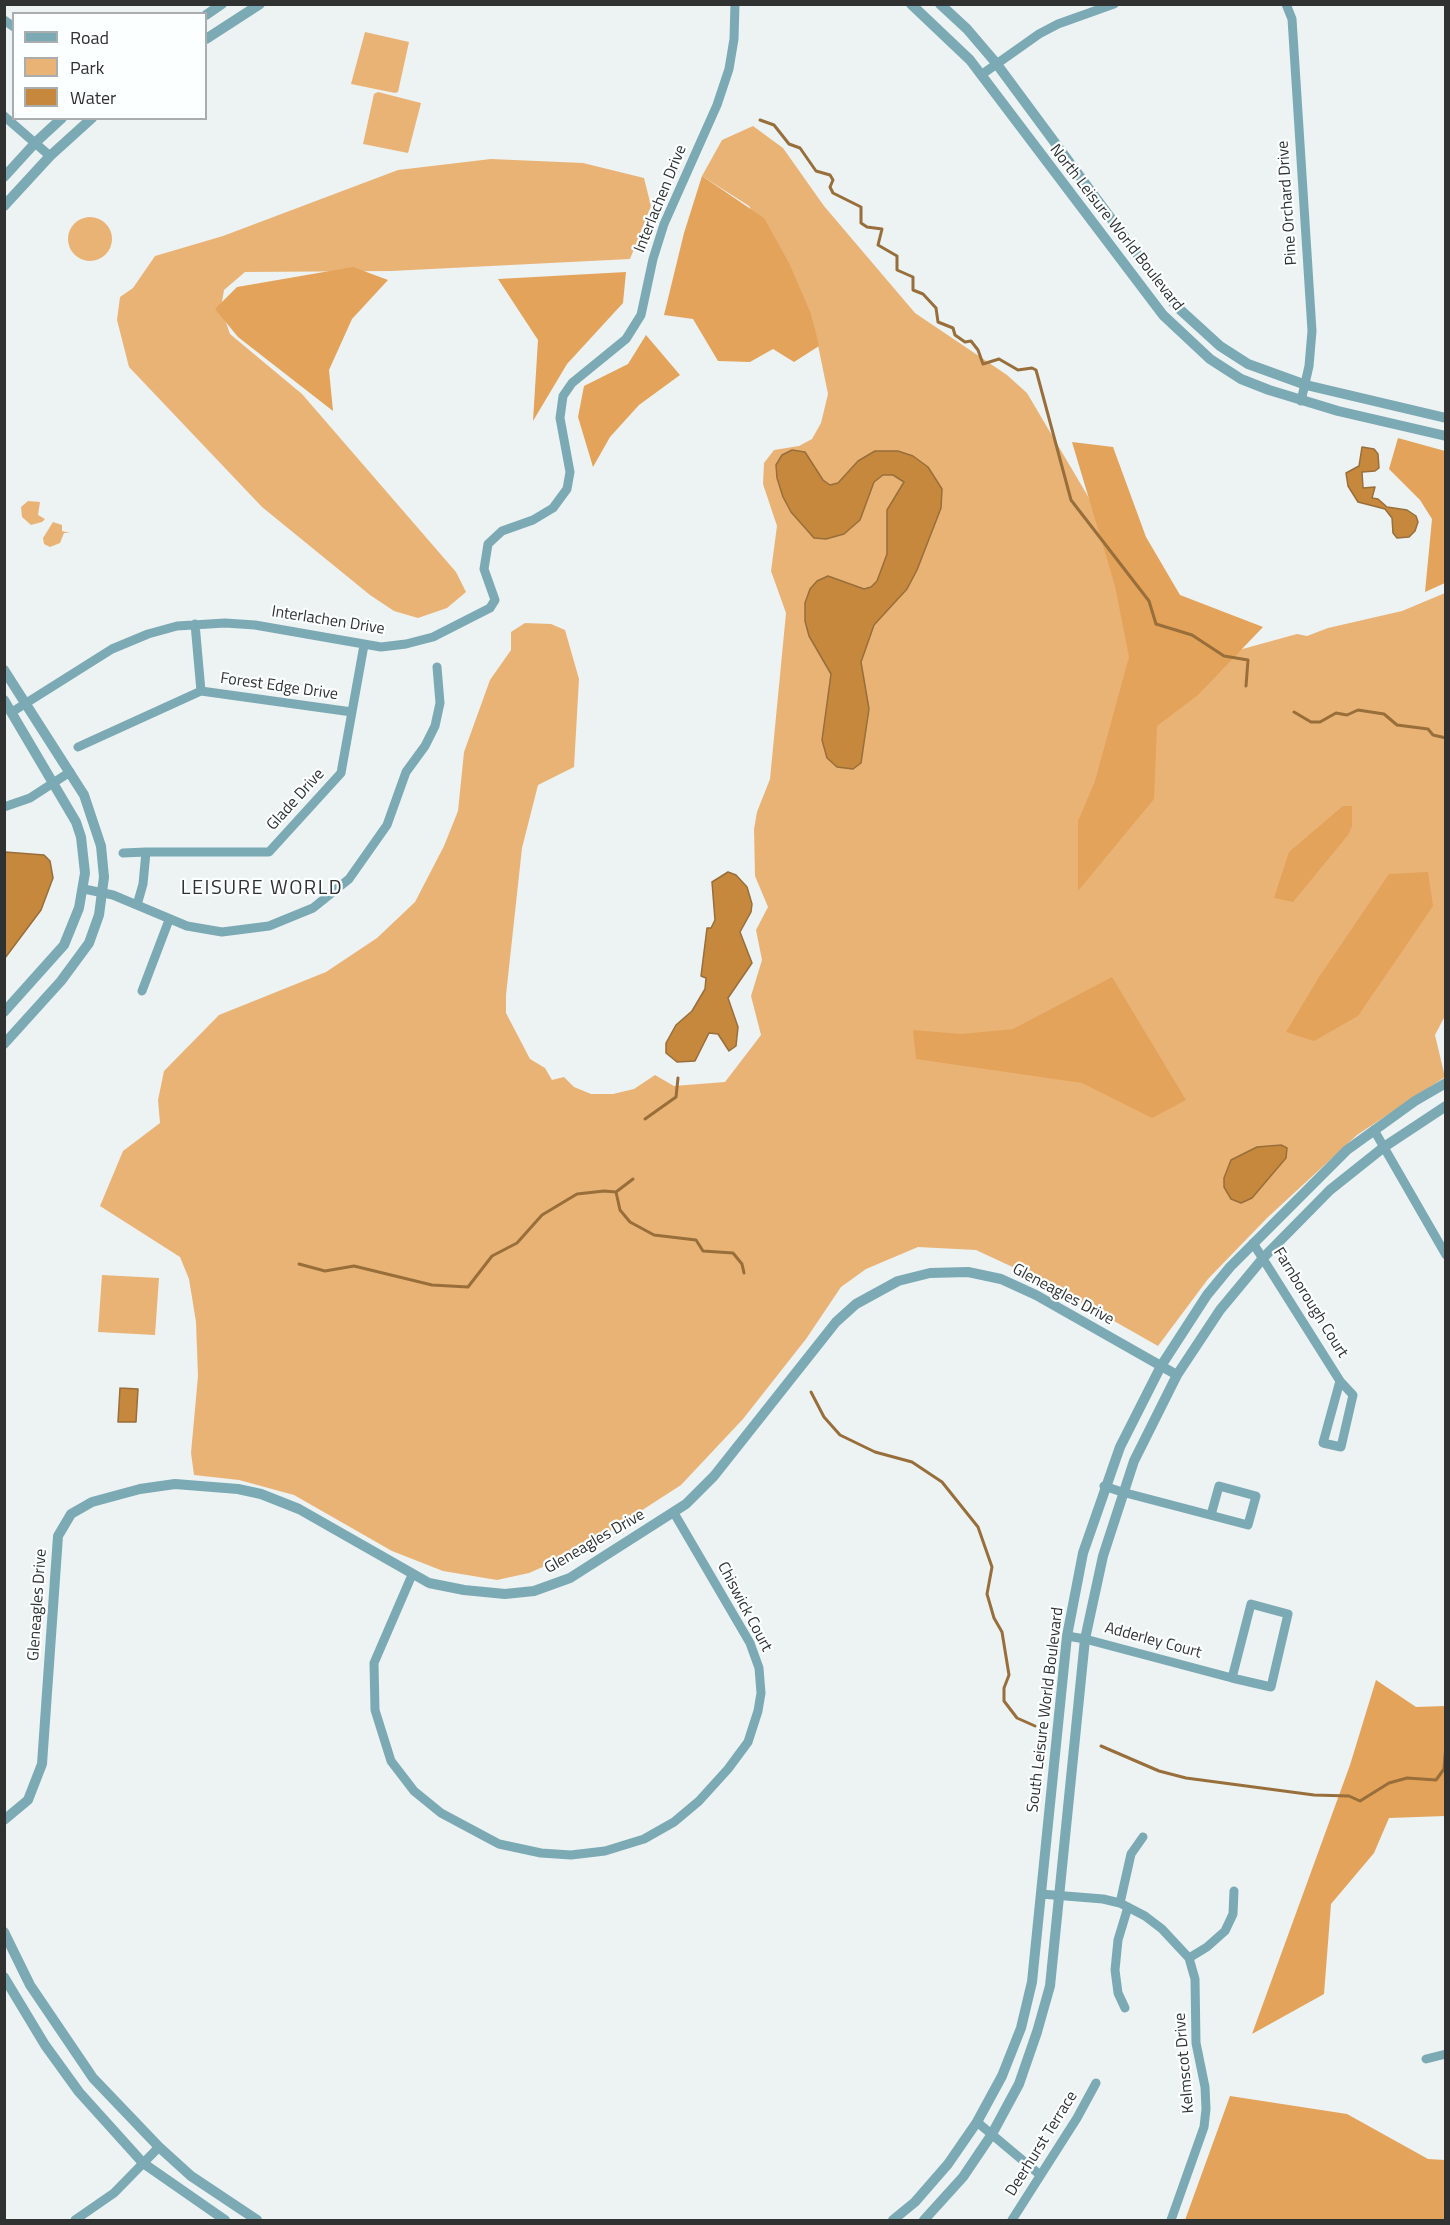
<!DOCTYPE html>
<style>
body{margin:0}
#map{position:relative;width:1450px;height:2225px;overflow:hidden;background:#edf2f3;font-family:"Titillium Web",sans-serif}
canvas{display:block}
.frame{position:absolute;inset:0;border:6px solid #303232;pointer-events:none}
.legend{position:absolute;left:12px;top:12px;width:195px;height:108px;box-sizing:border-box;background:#fcffff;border:2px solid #aaadad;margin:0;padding:8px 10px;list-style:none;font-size:18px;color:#303232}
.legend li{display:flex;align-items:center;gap:12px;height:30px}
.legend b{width:30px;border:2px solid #aaadad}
</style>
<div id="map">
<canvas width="1450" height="2225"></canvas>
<div class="frame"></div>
<ul class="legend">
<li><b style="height:8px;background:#7baab5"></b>Road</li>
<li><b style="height:16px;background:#eab376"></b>Park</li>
<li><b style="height:16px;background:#c5883d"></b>Water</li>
</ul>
</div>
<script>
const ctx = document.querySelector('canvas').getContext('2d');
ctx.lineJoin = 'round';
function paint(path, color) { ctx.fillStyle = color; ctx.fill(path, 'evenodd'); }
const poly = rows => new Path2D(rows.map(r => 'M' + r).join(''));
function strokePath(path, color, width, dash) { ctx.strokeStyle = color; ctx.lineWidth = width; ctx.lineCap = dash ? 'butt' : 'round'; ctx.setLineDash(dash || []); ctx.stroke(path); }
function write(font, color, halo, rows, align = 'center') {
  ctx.font = font + ' "Titillium Web",sans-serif'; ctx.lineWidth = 4.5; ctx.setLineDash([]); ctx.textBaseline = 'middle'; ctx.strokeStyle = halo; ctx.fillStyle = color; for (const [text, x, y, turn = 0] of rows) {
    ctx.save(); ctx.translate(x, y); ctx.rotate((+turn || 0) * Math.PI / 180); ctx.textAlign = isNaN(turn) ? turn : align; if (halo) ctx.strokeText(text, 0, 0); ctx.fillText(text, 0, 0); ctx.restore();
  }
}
paint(poly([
 [365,32,409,42,398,92,395,93,351,84],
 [378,92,421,103,408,153,363,144,374,94],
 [753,126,783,148,824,206,915,313,1007,375,1027,393,1135,576,1228,653,1297,634,1307,636,1328,628,1402,611,1445,593,1446,1014,1435,1035,1445,1077,1357,1135,1267,1218,1208,1279,1158,1346,1047,1283,976,1250,918,1247,866,1269,841,1287,806,1339,743,1419,681,1485,579,1551,529,1573,497,1580,443,1571,392,1551,294,1495,239,1480,194,1475,191,1453,198,1376,196,1322,189,1279,180,1257,100,1206,123,1151,160,1123,158,1100,164,1071,219,1015,326,972,377,938,415,902,444,846,458,811,464,752,490,680,511,650,511,632,525,623,551,624,565,630,579,679,574,767,538,785,522,848,506,995,506,1013,530,1059,545,1068,552,1080,564,1077,574,1087,591,1094,613,1094,634,1089,655,1075,674,1086,725,1082,761,1035,751,996,762,960,756,930,768,907,755,876,754,829,757,812,770,779,786,613,771,571,777,526,763,484,764,463,774,450,799,446,812,439,821,423,828,394,812,316,749,206,702,176,722,140],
 [491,159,583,163,644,178,651,206,630,259,391,271,245,272,224,290,221,308,230,334,302,394,456,572,466,592,447,608,418,618,394,611,370,595,262,507,129,367,117,320,120,297,133,288,155,256,223,236,398,170],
 '68 239a22 22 0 1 1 44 0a22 22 0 1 1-44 0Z',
 [28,501,40,502,38,515,45,519,42,522,31,525,22,517,21,507],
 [53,522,62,525,62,531,70,533,64,533,60,543,50,547,44,544,43,538],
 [102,1275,159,1278,155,1335,98,1332]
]), '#eab376');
paint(poly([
 [702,176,764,218,789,263,812,316,819,346,794,362,773,349,750,362,718,361,693,319,664,315,684,233],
 [353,267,388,280,352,319,329,370,333,411,238,337,215,309,237,287],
 [626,272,623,303,567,364,533,421,538,340,498,279],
 [646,335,680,375,639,405,610,437,593,467,578,417,584,386,628,364],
 [1398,438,1445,451,1445,583,1425,592,1432,519,1420,500,1389,469],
 [1072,442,1113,447,1146,537,1180,595,1263,627,1198,695,1157,726,1154,799,1078,891,1078,821,1095,781,1129,657,1115,586],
 [1343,806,1352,806,1352,826,1348,835,1293,902,1274,898,1289,852],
 [1428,872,1433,906,1358,1016,1314,1041,1286,1032,1319,977,1389,874],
 [1112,977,1186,1100,1152,1118,1082,1083,916,1059,913,1030,961,1034,1013,1029],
 [1376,1680,1416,1707,1445,1706,1445,1816,1389,1818,1374,1853,1331,1904,1324,1994,1252,2034,1350,1765],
 [1230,2096,1347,2114,1428,2159,1445,2160,1445,2220,1185,2220]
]), '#e3a35a');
const water = poly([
 [1362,447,1374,449,1378,454,1379,468,1375,471,1362,472,1363,488,1375,487,1372,498,1378,499,1387,507,1407,510,1416,516,1418,522,1415,531,1409,537,1397,538,1393,533,1392,518,1385,509,1358,502,1348,486,1346,473,1359,466,1362,447],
 [792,450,805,452,823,480,830,485,838,483,858,461,875,451,898,451,913,456,928,467,942,489,941,508,917,570,907,589,874,625,861,662,869,709,861,763,853,769,837,767,827,758,822,740,831,674,809,636,805,621,805,603,810,589,817,581,828,576,864,589,871,587,877,581,887,554,887,510,904,482,893,475,883,475,874,482,860,520,844,534,826,539,814,538,791,512,783,497,777,478,776,465,782,455,792,450],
 [5,852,44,855,50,861,53,878,41,910,5,958,5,852],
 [728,872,736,875,747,887,752,904,751,912,740,932,752,963,728,998,738,1027,736,1046,729,1051,718,1034,709,1033,695,1061,677,1062,666,1053,666,1043,676,1025,692,1011,705,989,706,978,701,976,707,928,711,928,715,920,712,882,728,872],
 [1281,1145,1287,1148,1286,1158,1252,1198,1241,1203,1231,1199,1224,1187,1224,1178,1231,1160,1257,1147,1281,1145],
 [120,1388,138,1389,136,1422,118,1422,120,1388]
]);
paint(water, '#c5883d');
strokePath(water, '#986e3a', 1.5);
strokePath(poly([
 [760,120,774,125,789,144,800,148,816,171,830,175,833,180,830,187,833,193,861,207,861,223,867,227,882,229,878,245,897,256,897,270,913,277,913,290,923,294,936,308,938,322,953,328,955,335,965,342,971,341,978,350,983,364,999,359,1018,370,1032,368,1036,370,1071,500,1149,601,1156,624,1192,635,1224,656,1248,660,1246,686],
 [1294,712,1311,722,1320,722,1336,713,1347,715,1358,710,1384,714,1397,725,1428,729,1433,735,1446,738],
 [645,1119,676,1097,678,1078],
 [616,1192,633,1179],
 [299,1264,325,1271,354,1266,432,1285,468,1287,492,1256,517,1243,542,1215,577,1194,604,1191,616,1192,620,1210,630,1222,654,1235,696,1240,703,1251,733,1253,742,1264,744,1273],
 [811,1392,824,1417,840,1435,875,1452,912,1462,942,1482,978,1527,992,1567,987,1594,994,1618,1002,1632,1009,1675,1004,1688,1004,1701,1017,1718,1035,1726],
 [1101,1746,1159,1771,1186,1778,1314,1795,1349,1796,1360,1801,1389,1783,1407,1778,1436,1780,1444,1769,1446,1744]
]), '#986e3a', 3);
strokePath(poly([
 [1286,4,1292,19,1312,331,1309,366,1301,401],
 [4,20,14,27],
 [981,75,1039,34,1058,24,1114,4],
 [4,116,50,156],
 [195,624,201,691],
 [12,712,112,649,148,634,177,626,225,623,255,625,381,647,406,644,433,637,490,608,495,600,484,569,488,544,502,531,533,520,553,508,567,489,570,472,560,418,563,396,572,383,626,339,641,315,653,259,664,224,717,105,729,69,734,39,735,4],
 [78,747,201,691,352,712],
 [4,807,30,798,70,772],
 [123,853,146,852],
 [84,889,113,895,187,926,222,932,269,926,313,908,349,879,387,825,406,772,425,746,435,726,440,703,437,667],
 [137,905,143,884,146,852,269,852,341,773,364,645],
 [142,991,169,920],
 [1374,1130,1446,1255],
 [1253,1243,1340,1381,1323,1443,1341,1447,1353,1395,1340,1381],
 [1104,1486,1122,1492,1248,1525,1256,1496,1219,1486,1211,1515],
 [412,1575,374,1663,375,1710,391,1761,414,1791,441,1813,499,1844,541,1853,571,1855,605,1851,644,1839,674,1822,699,1801,728,1769,748,1742,758,1711,761,1693,759,1668,750,1643,674,1513],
 [1067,1636,1085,1639,1232,1678,1271,1687,1288,1614,1251,1604,1232,1678],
 [1041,1894,1103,1899,1120,1903,1145,1916,1162,1929,1189,1958,1195,1979,1196,2043,1205,2087,1206,2109,1204,2127,1171,2220],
 [1120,1903,1131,1854,1143,1837],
 [1189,1958,1207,1947,1225,1931,1233,1914,1234,1891],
 [1125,2008,1118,1993,1115,1970,1118,1940,1128,1907],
 [1426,2059,1446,2054],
 [977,2122,1039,2174],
 [75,2220,114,2193,159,2147],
 [1012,2220,1077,2118,1096,2083]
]), '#7baab5', 9);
strokePath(poly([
 [911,4,970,60,1163,315,1210,359,1241,379,1269,390,1338,411,1446,436],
 [940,4,967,29,996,63,1175,305,1220,346,1248,364,1306,385,1446,418],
 [206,15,222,4],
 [206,39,260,4],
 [4,177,36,142,62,118],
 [4,206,50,156,92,118],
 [4,670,84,795,101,846,104,877,99,915,89,943,61,981,4,1044],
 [4,700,76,822,81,837,85,873,79,908,64,945,4,1012],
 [4,1820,28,1800,42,1764,58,1536,71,1514,92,1502,140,1489,175,1484,238,1489,261,1494,299,1509,429,1583,464,1590,505,1594,534,1591,570,1578,686,1504,714,1476,836,1322,856,1304,898,1281,930,1273,968,1272,1001,1279,1036,1295,1177,1375],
 [4,1932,30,1985,93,2078,159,2147,191,2176,257,2220],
 [4,1977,45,2045,79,2092,143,2163,225,2220],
 [893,2220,915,2202,948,2164,977,2122,1002,2076,1021,2028,1032,1982,1067,1636,1083,1553,1120,1447,1161,1366,1207,1295,1230,1267,1347,1150,1415,1101,1446,1083],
 [924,2220,963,2177,992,2134,1019,2084,1037,2032,1050,1986,1085,1639,1103,1556,1134,1461,1177,1375,1220,1310,1264,1257,1330,1190,1384,1147,1446,1106]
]), '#7baab5', 10);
write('16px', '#303232', '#fcffff', [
 ["Interlachen Drive",661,199,-68],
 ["Pine Orchard Drive",1288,203,-94],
 ["North Leisure World Boulevard",1116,228,52],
 ["Interlachen Drive",328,621,9],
 ["Forest Edge Drive",279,687,8],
 ["Glade Drive",296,800,-48],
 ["Gleneagles Drive",1063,1295,28],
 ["Farnborough Court",1310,1303,58],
 ["Gleneagles Drive",595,1542,-30],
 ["Gleneagles Drive",38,1605,-86],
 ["Chiswick Court",744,1607,62],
 ["Adderley Court",1153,1641,15],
 ["South Leisure World Boulevard",1046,1710,-83],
 ["Kelmscot Drive",1185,2063,-95],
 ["Deerhurst Terrace",1042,2144,-58]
]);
ctx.letterSpacing = '1.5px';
write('20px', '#303232', '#fcffff', [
 ["LEISURE WORLD",262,889]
]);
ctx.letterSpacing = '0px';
</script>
